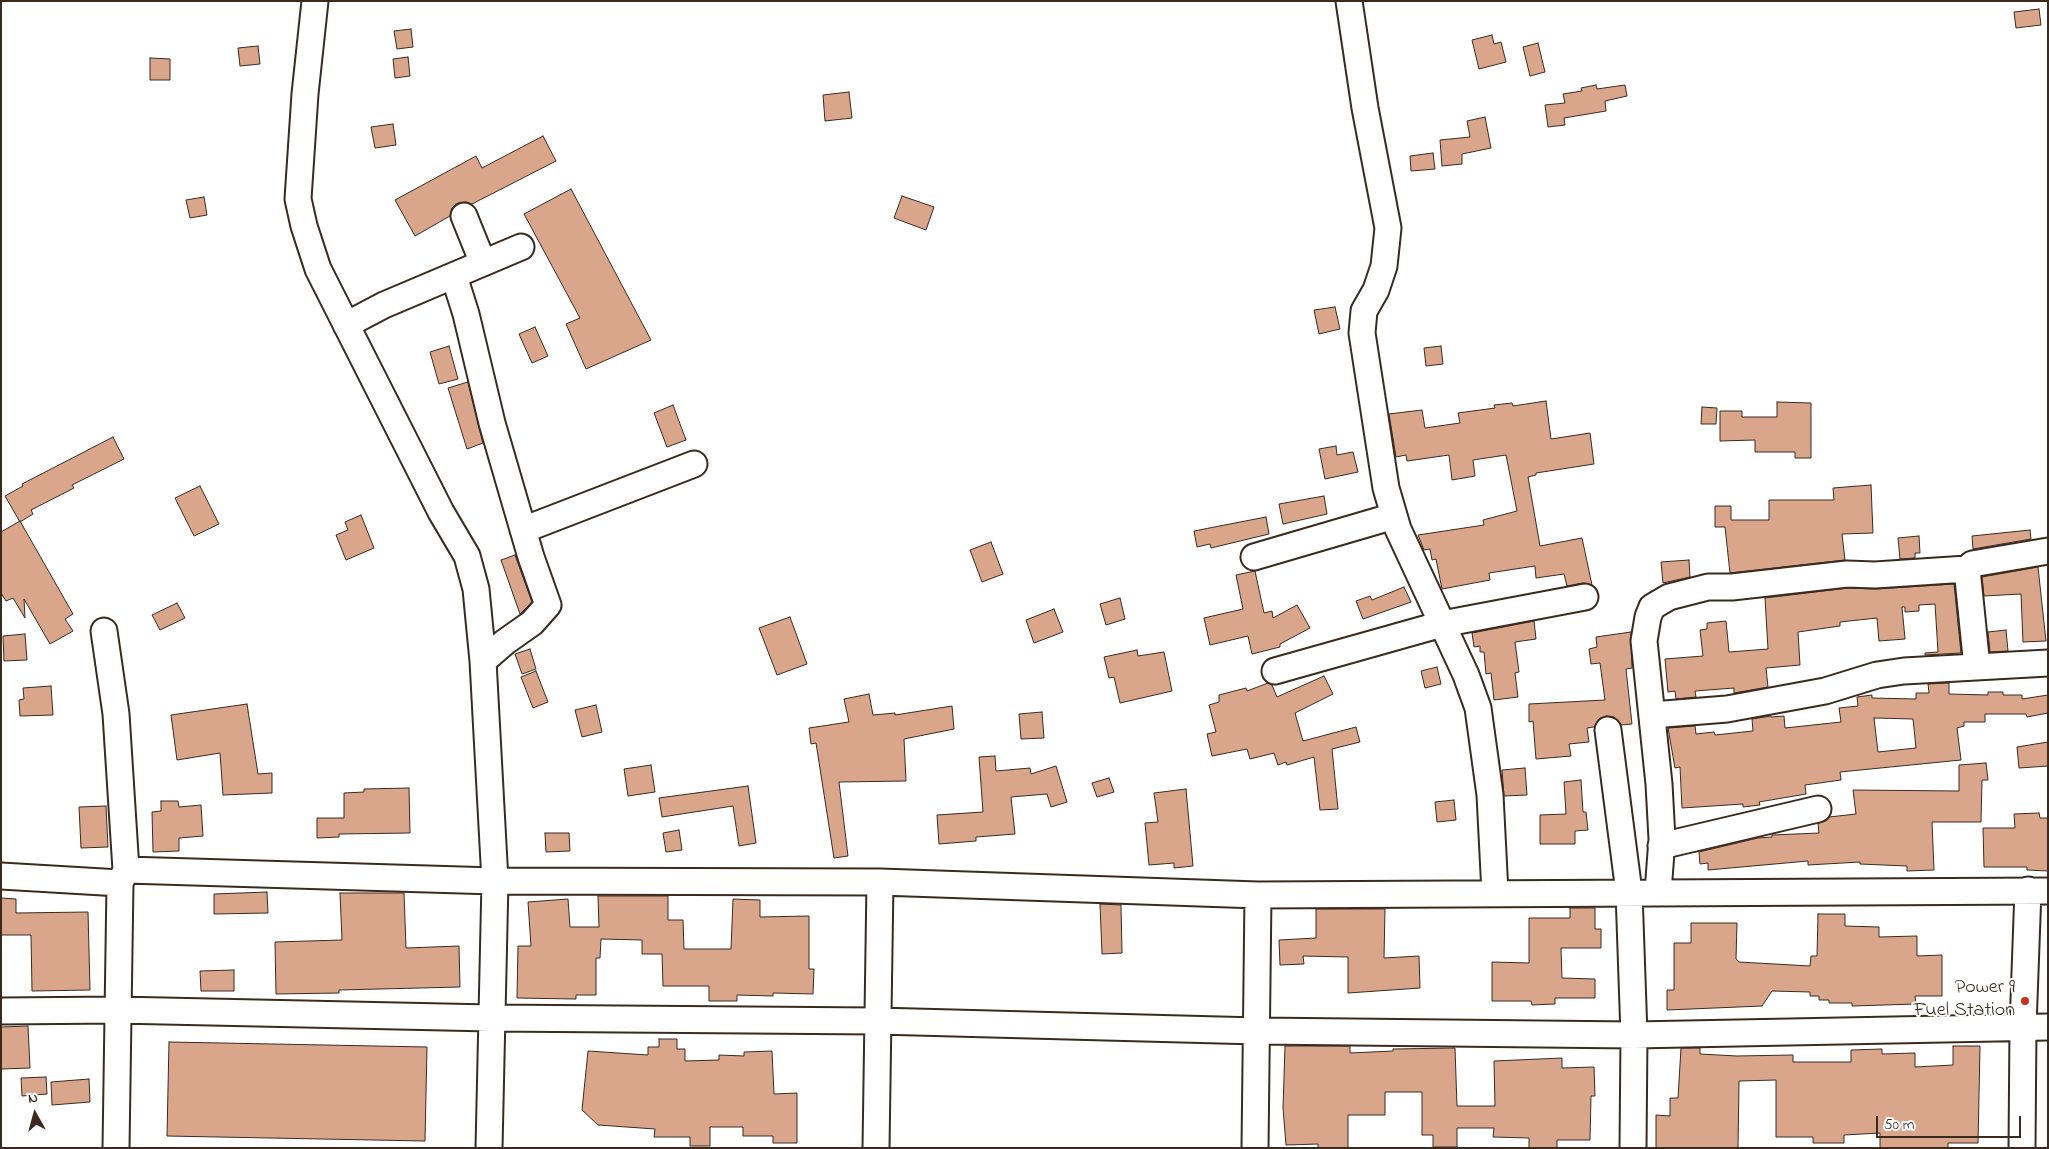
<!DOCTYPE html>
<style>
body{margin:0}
#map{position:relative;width:2049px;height:1149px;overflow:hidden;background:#fff;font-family:"Indie Flower",sans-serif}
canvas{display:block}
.frame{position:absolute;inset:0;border:2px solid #3b2a1e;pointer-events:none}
.north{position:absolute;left:10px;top:1089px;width:50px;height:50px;-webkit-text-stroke:4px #fff;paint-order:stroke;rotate:353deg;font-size:14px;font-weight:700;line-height:20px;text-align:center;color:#3b2a1e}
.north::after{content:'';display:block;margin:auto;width:18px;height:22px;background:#3b2a1e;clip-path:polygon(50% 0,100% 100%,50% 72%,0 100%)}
.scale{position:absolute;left:1876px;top:1116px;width:145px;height:22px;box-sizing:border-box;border:2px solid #3b2a1e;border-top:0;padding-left:6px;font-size:15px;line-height:18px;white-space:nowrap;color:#3b2a1e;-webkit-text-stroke:4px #fff;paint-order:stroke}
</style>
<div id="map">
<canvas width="2049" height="1149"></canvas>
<div class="frame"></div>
<div class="north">N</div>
<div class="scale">50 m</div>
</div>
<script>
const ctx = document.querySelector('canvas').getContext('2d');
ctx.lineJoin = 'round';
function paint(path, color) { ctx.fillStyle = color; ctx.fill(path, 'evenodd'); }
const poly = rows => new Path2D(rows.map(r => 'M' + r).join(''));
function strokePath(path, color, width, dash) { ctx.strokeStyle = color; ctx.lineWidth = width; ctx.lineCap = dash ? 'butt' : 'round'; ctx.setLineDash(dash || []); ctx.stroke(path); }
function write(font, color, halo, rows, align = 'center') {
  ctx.font = font + ' "Indie Flower",sans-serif'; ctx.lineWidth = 4; ctx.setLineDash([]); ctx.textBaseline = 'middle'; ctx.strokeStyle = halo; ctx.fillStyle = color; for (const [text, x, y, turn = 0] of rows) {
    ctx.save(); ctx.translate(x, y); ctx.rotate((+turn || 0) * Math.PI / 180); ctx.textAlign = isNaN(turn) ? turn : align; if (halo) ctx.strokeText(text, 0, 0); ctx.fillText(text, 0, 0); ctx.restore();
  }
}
const building = poly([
 [2039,9,2041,25,2016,28,2014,12,2039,9],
 [411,29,413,47,397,49,394,31,411,29],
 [1492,35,1494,44,1501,42,1506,62,1479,69,1472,40,1492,35],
 [1538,43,1545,72,1530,76,1523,47,1538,43],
 [258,46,260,64,240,66,238,48,258,46],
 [408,57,410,76,395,78,393,59,408,57],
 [150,58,170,59,170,80,150,80,150,58],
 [1596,85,1597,89,1625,85,1627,96,1605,101,1606,111,1564,118,1565,125,1548,127,1545,105,1565,103,1563,94,1582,91,1581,88,1596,85],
 [849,92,852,118,825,121,823,95,849,92],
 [1485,117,1491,148,1462,154,1462,164,1442,166,1440,140,1470,137,1467,121,1485,117],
 [393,124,396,145,375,148,371,127,393,124],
 [543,136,556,161,472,204,466,202,458,203,452,208,450,216,415,236,395,200,476,156,482,168,543,136],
 [1433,153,1435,169,1411,171,1410,156,1433,153],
 [571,189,651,340,586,369,566,324,580,318,524,214,571,189],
 [902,196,934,207,926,230,894,218,902,196],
 [204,197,207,215,190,218,186,200,204,197],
 [1335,307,1340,329,1319,334,1314,310,1335,307],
 [535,327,548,356,532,363,519,334,535,327],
 [449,346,458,379,439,384,430,352,449,346],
 [1441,346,1443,364,1426,366,1424,348,1441,346],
 [468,382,483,443,467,449,448,388,468,382],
 [1546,401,1551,439,1590,433,1594,464,1536,473,1536,475,1528,477,1540,546,1582,538,1592,585,1583,583,1567,586,1564,574,1536,578,1535,566,1489,573,1490,580,1442,589,1436,559,1432,560,1430,549,1424,550,1418,535,1484,525,1483,520,1517,511,1506,455,1473,460,1475,476,1452,480,1449,455,1407,461,1406,455,1396,457,1389,414,1422,410,1425,428,1460,423,1458,413,1495,408,1494,405,1512,403,1513,406,1546,401],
 [1777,402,1811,403,1811,458,1795,458,1795,452,1755,452,1755,440,1720,441,1720,411,1742,411,1742,417,1777,417,1777,402],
 [673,405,686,440,667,447,654,413,673,405],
 [1702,407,1717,408,1716,424,1701,424,1702,407],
 [113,437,124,459,72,485,74,488,31,510,33,514,20,522,5,496,23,486,22,484,113,437],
 [1336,446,1337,455,1353,452,1358,472,1325,479,1319,449,1336,446],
 [1871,485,1873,533,1842,534,1845,560,1730,573,1725,527,1715,527,1715,506,1731,506,1731,520,1769,520,1769,500,1834,500,1833,488,1871,485],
 [200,486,219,524,194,536,175,498,200,486],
 [1324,496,1327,514,1283,524,1279,504,1324,496],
 [361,515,374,548,346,560,336,535,348,530,345,522,361,515],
 [1266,517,1269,534,1211,548,1210,544,1197,547,1194,531,1266,517],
 [20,521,73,614,65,619,73,631,50,644,24,599,25,618,13,598,6,601,1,593,1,532,20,521],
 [2030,530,2031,539,1973,549,1972,536,2030,530],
 [1919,536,1920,553,1915,553,1915,558,1900,559,1898,538,1919,536],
 [991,542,1003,574,982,582,970,550,991,542],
 [515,555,532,602,520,614,501,560,515,555],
 [1689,560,1690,577,1663,583,1661,562,1689,560],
 [2038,567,2046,641,2023,642,2021,594,1984,596,1982,577,2038,567],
 [1255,571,1264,613,1272,611,1273,618,1297,605,1310,628,1280,644,1280,647,1252,654,1248,636,1210,645,1204,618,1243,609,1236,575,1255,571],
 [1954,584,1961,653,1925,655,1925,653,1938,652,1935,604,1919,605,1919,611,1905,612,1905,607,1902,607,1905,639,1879,641,1877,618,1840,622,1840,626,1798,632,1800,665,1766,668,1768,687,1734,693,1734,688,1695,691,1696,697,1676,699,1675,691,1668,692,1665,659,1703,656,1700,630,1707,629,1707,623,1726,621,1729,652,1768,649,1765,598,1848,588,1876,589,1954,584],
 [1404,587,1411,602,1363,619,1356,601,1370,596,1372,600,1404,587],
 [1120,598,1125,619,1106,625,1100,604,1120,598],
 [177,603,185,618,160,630,152,615,177,603],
 [1054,609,1063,632,1034,643,1026,620,1054,609],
 [790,617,807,664,777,675,759,628,790,617],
 [1534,621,1536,639,1515,642,1519,672,1515,673,1518,697,1494,700,1491,673,1486,674,1484,652,1480,652,1480,646,1474,647,1472,633,1534,621],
 [2006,630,2008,651,1990,652,1988,632,2006,630],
 [1631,632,1632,668,1626,669,1632,724,1621,725,1614,717,1606,716,1599,719,1594,727,1587,728,1589,742,1569,744,1571,756,1536,759,1533,721,1529,722,1529,704,1605,700,1600,663,1591,664,1589,649,1597,647,1596,637,1631,632],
 [25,634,27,660,4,661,3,636,25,634],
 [530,649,536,669,522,674,515,654,530,649],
 [1137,650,1138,656,1164,652,1172,691,1120,703,1114,677,1109,678,1104,657,1137,650],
 [1437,667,1441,684,1425,688,1421,671,1437,667],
 [536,671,548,702,533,708,521,677,536,671],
 [1324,676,1333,694,1295,713,1303,741,1356,727,1360,742,1332,749,1338,809,1320,810,1314,757,1287,765,1286,762,1278,765,1274,753,1250,759,1247,749,1212,756,1207,734,1216,732,1209,705,1219,702,1219,695,1246,688,1247,691,1268,683,1272,685,1277,697,1324,676],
 [1949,683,1949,694,1988,695,1988,692,2003,692,2003,695,2022,695,2022,699,2048,695,2048,713,2027,717,2026,714,1985,714,1985,722,1964,722,1964,726,1957,728,1961,760,1840,772,1841,780,1805,785,1806,794,1759,802,1760,805,1743,807,1743,804,1682,808,1680,767,1675,768,1668,728,1695,726,1696,734,1714,732,1715,735,1753,731,1752,719,1771,716,1771,717,1784,716,1785,728,1841,722,1839,708,1858,706,1857,697,1872,695,1872,698,1916,699,1916,693,1929,693,1928,684,1949,683],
 [1874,718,1913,719,1916,748,1878,752,1874,718],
 [51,686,53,715,20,716,19,700,24,699,23,688,51,686],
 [869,694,873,715,895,713,895,715,952,706,954,729,904,739,906,781,839,782,848,856,834,858,816,743,811,744,809,728,849,722,844,699,869,694],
 [247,704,258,774,272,773,272,793,223,795,220,753,177,760,171,715,247,704],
 [596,705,602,732,582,737,575,710,596,705],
 [1042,712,1044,738,1021,739,1019,714,1042,712],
 [2048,742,2048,766,2019,768,2017,747,2048,742],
 [995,756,996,771,1030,768,1031,774,1056,766,1067,802,1051,807,1047,794,1011,797,1015,834,976,837,976,841,939,844,937,815,983,812,979,757,995,756],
 [1986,763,1988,780,1982,780,1981,822,1932,822,1934,870,1907,871,1907,866,1860,864,1860,862,1808,865,1808,861,1708,870,1708,863,1700,864,1699,852,1758,838,1772,837,1772,835,1819,833,1818,824,1829,817,1856,814,1853,790,1959,791,1959,765,1986,763],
 [651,765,655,792,628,796,624,769,651,765],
 [1525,768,1527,795,1504,796,1502,770,1525,768],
 [1109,778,1114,792,1097,797,1092,783,1109,778],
 [1581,780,1583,812,1586,812,1588,830,1575,831,1575,844,1540,844,1540,815,1566,814,1564,782,1581,780],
 [748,786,756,843,739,846,733,806,662,817,659,798,748,786],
 [409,788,410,833,339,834,339,837,317,838,317,818,344,818,344,793,364,792,364,789,409,788],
 [1186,789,1193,866,1174,868,1174,863,1149,865,1145,823,1158,822,1154,793,1186,789],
 [1454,800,1456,820,1437,822,1435,802,1454,800],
 [161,801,178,801,179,807,201,805,203,836,179,838,179,851,153,852,152,812,161,811,161,801],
 [106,806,108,847,81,848,79,807,106,806],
 [2039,813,2040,818,2048,818,2048,871,2027,870,2027,867,1984,867,1983,828,2015,828,2014,814,2039,813],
 [679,830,682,850,666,852,663,833,679,830],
 [545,833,569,833,570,851,546,852,545,833],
 [267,892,268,913,214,914,214,894,267,892],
 [340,893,404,893,406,948,459,946,460,987,339,990,339,993,276,994,275,942,342,940,340,893],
 [598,896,668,896,668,920,683,920,684,949,731,949,733,899,760,900,760,917,809,916,809,969,814,969,813,994,773,993,773,996,737,995,737,1001,709,1001,709,986,663,986,662,954,642,954,642,940,601,939,600,958,596,958,596,995,576,995,576,999,517,998,518,946,531,946,528,902,568,899,570,927,599,927,598,896],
 [1,898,16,899,16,913,88,912,90,990,32,991,31,935,1,935,1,898],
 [1100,904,1121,905,1122,953,1102,954,1100,904],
 [1570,908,1595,908,1595,929,1601,929,1601,948,1561,948,1562,978,1595,979,1595,998,1555,998,1555,1004,1532,1005,1531,1001,1492,1001,1492,962,1529,963,1529,918,1570,918,1570,908],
 [1316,909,1385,909,1384,958,1419,956,1420,988,1348,993,1348,957,1303,956,1304,964,1280,965,1279,940,1316,938,1316,909],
 [1818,914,1845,914,1845,926,1879,927,1879,937,1917,936,1917,956,1942,955,1942,996,1915,996,1916,1004,1852,1006,1852,1003,1829,1003,1829,1000,1819,1000,1819,996,1810,996,1810,992,1772,991,1762,1006,1667,1010,1667,990,1674,990,1674,943,1691,943,1691,923,1737,923,1736,959,1739,962,1810,966,1811,956,1817,956,1818,914],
 [234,970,234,991,201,991,200,971,234,970],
 [28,1026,30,1068,1,1069,1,1027,28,1026],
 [659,1039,677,1039,677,1049,685,1049,685,1061,719,1060,719,1055,744,1056,744,1052,772,1051,774,1094,797,1093,797,1143,773,1143,773,1136,743,1136,743,1127,710,1127,710,1146,690,1146,690,1137,654,1137,655,1129,598,1125,582,1110,588,1051,648,1055,648,1047,659,1047,659,1039],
 [169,1042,427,1047,425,1141,167,1136,169,1042],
 [1285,1046,1350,1046,1350,1053,1393,1051,1393,1049,1455,1048,1457,1106,1495,1106,1494,1061,1562,1058,1562,1068,1594,1067,1595,1096,1591,1096,1590,1140,1557,1140,1557,1148,1529,1148,1529,1138,1493,1137,1494,1128,1457,1128,1457,1147,1433,1147,1433,1135,1422,1135,1422,1092,1385,1092,1385,1115,1348,1115,1348,1148,1318,1148,1318,1144,1286,1145,1283,1108,1285,1046],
 [1953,1046,1980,1046,1978,1143,1948,1143,1948,1148,1880,1148,1880,1133,1844,1135,1844,1143,1813,1143,1813,1137,1776,1137,1776,1080,1739,1081,1738,1148,1656,1148,1656,1115,1670,1116,1670,1098,1678,1098,1681,1048,1700,1048,1700,1054,1737,1056,1793,1055,1793,1062,1851,1062,1851,1050,1882,1049,1882,1054,1915,1053,1915,1067,1953,1065,1953,1046],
 [46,1077,47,1094,22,1096,21,1078,46,1077],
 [89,1079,90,1102,52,1105,51,1082,89,1079]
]);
paint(building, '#d9a68c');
strokePath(building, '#3b2a1e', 1);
const minor = poly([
 [315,1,305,94,298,199,304,226,318,269,441,512,467,556,476,589,483,661,495,881,489,1148],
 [1349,1,1365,108,1388,228,1384,266,1376,290,1364,311,1362,333,1386,488,1398,529,1466,675,1478,708,1490,795,1495,893],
 [464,216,483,263],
 [454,276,466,314,492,423,531,557,548,605,532,623,505,642,483,661],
 [346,325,384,305,521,247],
 [523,530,694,464],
 [1254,557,1394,516],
 [104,631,116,714,126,870],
 [1977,667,1967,569,1972,564,2048,551],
 [1275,671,1442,624,1585,597],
 [1652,715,1727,709,1825,691,1877,675,1904,671,2048,663],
 [1608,730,1629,892,1634,1035,1633,1148],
 [1661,846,1818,809],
 [1,876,120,883],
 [1658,892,1662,839,1659,784,1644,641,1648,617,1652,607,1669,597,1708,587,1732,587,1847,574,1875,575,1967,569],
 [1,1011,117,1010,491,1018,877,1021,1258,1031,1634,1035,2048,1027],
 [116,1148,120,883,126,870,495,881,880,882,1258,895,2048,891],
 [876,1148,880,882],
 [1255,1148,1258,895],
 [2022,1148,2023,1027,2028,890]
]);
strokePath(minor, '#3b2a1e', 29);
strokePath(minor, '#fff', 25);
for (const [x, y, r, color] of [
 [2025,1001,5,"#c8321e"]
]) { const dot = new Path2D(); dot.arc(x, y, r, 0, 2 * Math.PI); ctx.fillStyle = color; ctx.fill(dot); strokePath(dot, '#fff', 2); }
write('20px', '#3b2a1e', '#fff', [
 ["Power 9",2015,989],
 ["Fuel Station",2015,1012]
], 'right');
</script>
